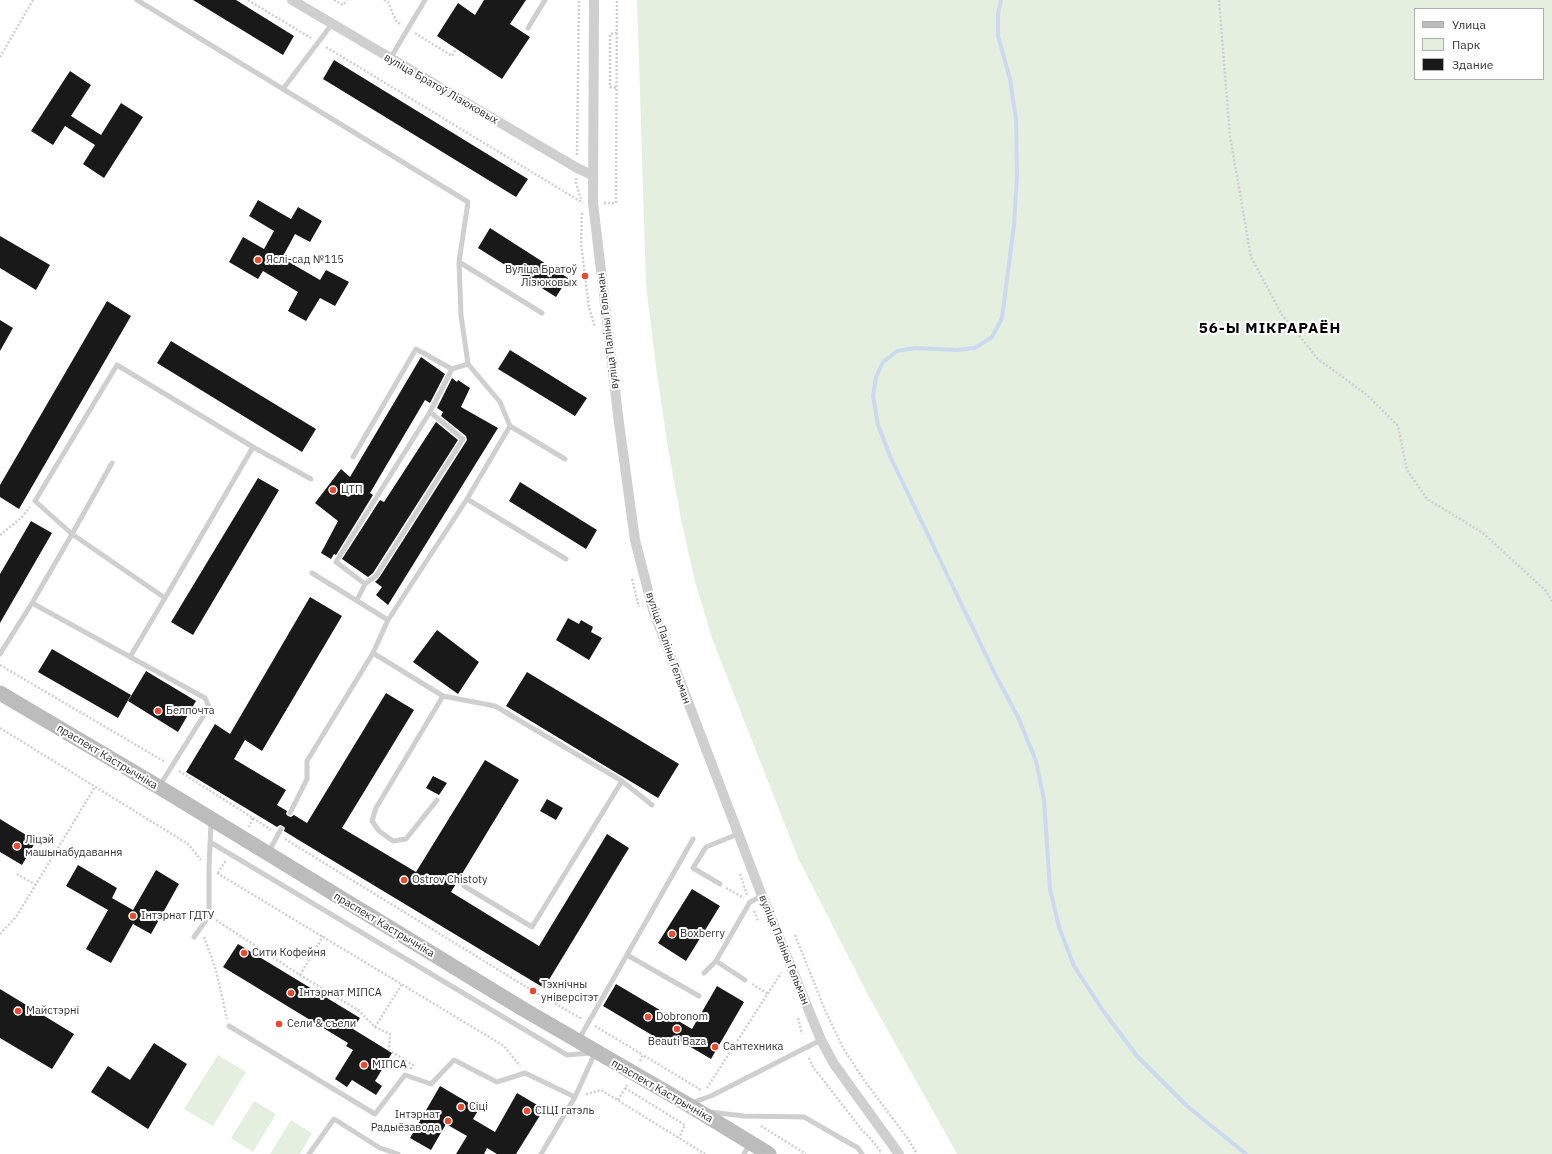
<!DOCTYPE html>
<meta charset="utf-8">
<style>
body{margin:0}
#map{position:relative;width:1552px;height:1154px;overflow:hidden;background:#fff;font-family:"IBM Plex Sans",sans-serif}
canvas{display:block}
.legend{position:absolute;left:1414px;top:8px;width:130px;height:72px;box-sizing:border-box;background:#fff;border:1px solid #adadad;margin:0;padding:5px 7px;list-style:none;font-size:12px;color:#323232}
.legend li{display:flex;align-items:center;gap:8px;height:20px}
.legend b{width:20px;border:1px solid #adadad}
</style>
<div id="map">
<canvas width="1552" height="1154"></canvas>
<ul class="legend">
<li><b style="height:5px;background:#bcbcbc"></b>Улица</li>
<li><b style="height:11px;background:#e5efe0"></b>Парк</li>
<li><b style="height:11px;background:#191919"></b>Здание</li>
</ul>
</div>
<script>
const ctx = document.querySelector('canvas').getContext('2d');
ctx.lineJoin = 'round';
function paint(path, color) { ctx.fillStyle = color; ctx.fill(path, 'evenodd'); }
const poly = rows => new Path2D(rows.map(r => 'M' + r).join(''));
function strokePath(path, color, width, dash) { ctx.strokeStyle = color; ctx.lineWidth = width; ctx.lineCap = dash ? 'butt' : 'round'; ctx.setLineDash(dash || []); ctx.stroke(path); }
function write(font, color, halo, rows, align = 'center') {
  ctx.font = font + ' "IBM Plex Sans",sans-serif'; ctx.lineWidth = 4; ctx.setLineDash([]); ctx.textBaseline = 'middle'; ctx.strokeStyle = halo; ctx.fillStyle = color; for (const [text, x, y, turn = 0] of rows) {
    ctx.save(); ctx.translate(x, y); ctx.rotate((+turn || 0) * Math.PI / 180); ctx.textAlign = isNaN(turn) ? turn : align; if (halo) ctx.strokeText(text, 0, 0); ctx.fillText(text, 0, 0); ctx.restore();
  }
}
paint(poly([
 [637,0,1552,0,1552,1154,957,1154,868,995,798,858,713,641,695,582,681,519,668,448,656,367,646,285],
 [1415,9,1543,9,1543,79,1415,79],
 [218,1055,246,1072,213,1126,184,1109],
 [254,1101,276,1114,253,1152,231,1138],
 [291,1120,312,1133,300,1154,270,1154]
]), '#e5efe0');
strokePath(poly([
 [1001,0,998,14,998,36,1010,79,1016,119,1017,175,1014,225,1002,318,992,337,975,348,957,350,915,348,897,351,883,362,876,377,873,396,878,425,890,456,997,678,1018,717,1036,761,1044,800,1050,889,1059,927,1074,966,1104,1012,1137,1056,1187,1106,1246,1154]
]), '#ccdaef', 4);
paint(poly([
 [193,0,236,0,294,36,283,55],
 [484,0,526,0,510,24,530,37,502,79,437,36,458,3,475,15],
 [334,60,528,179,516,197,323,79],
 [70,71,91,85,71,116,101,135,121,103,143,117,104,178,83,164,95,145,65,126,53,145,31,131],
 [258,200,291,219,298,207,322,221,310,242,295,234,282,258,320,280,326,270,349,282,335,306,320,298,306,321,288,311,298,292,263,271,258,279,229,262,243,237,264,249,274,231,249,216],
 [490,228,568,278,556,297,478,248],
 [0,236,50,265,36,290,0,268],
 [107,301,131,316,19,509,0,497,0,485],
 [0,320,13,328,0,351],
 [171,341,316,429,302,452,157,363],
 [510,350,587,398,575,416,498,369],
 [421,357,445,374,430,403,425,400,370,493,373,495,336,555,334,554,331,559,321,553,338,521,315,503,341,469,350,477],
 [452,378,457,382,458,380,470,388,461,407,498,428,388,605,376,595,382,587,375,582,379,578,467,440,466,436,441,416,443,412,437,408],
 [436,422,458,440,373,573,368,577,342,559,380,500,384,502],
 [258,478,279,490,193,635,171,622],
 [520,482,597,530,586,549,509,501],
 [31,521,52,533,0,623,0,574],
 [310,597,342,616,262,751,245,740,234,759,286,790,277,805,287,811,286,814,288,816,291,817,294,815,307,823,386,693,414,710,342,828,416,872,485,760,519,780,451,892,539,946,607,834,629,848,544,988,297,839,284,831,285,828,283,826,280,825,277,827,186,772,215,724,230,734],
 [568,618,579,624,581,620,593,627,591,632,602,638,589,660,556,640],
 [437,630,479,662,458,694,413,662],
 [52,649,131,695,118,718,38,672],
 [146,671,196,701,178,732,128,701],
 [527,672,679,764,658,798,506,706],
 [433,776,447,783,439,795,426,788],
 [547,799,563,808,556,820,540,811],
 [0,819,36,841,22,865,0,852],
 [78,865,117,888,112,898,133,910,156,870,179,884,151,934,133,924,111,963,86,949,108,910,66,886],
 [692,889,720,906,686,961,658,943],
 [238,944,360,1018,353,1029,392,1053,375,1081,382,1086,376,1095,352,1080,347,1087,335,1079,353,1050,346,1046,348,1043,223,967],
 [616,984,692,1029,717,986,744,1002,711,1059,677,1039,672,1047,603,1006],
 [0,989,74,1034,52,1069,0,1038],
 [154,1043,187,1064,148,1129,91,1092,108,1066,130,1080],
 [440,1086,479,1109,473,1119,495,1132,517,1093,544,1109,516,1154,497,1154,487,1148,484,1154,456,1154,467,1136,446,1124,431,1150,410,1138]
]), '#191919');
strokePath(poly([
 [248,0,311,38],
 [334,0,343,5,347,0],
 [384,0,388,2,396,21,402,25],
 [1219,0,1230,136,1251,257,1282,315,1318,359,1367,395,1398,426,1407,470,1427,499,1483,533,1546,591,1552,601],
 [415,33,452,56,456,49],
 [617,33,610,34,610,87,617,88],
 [326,47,583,203],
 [0,57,33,0],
 [577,155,579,0],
 [576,178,576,183,581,199],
 [604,203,616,203,617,0],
 [582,213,581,243,589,308,595,327],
 [0,535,21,518,30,507],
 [632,579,639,607],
 [0,665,165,762],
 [0,728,188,844,201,860],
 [179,771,253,818,249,827],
 [253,818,271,830],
 [285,839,533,991,582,1019],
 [217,873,504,1046,520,1066],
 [218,873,226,860],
 [17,874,36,885],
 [740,874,747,895],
 [726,888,744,898],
 [754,911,758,921],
 [216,920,300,975,358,1010,375,1027,390,1034,389,1050,413,1065,410,1069],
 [0,934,16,917,95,787],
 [795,935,825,1010,843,1048,864,1080,908,1139,917,1154],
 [204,937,216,970,227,1019],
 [300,975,323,936],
 [752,984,768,994],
 [798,1018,802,1034],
 [595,1026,643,1055],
 [375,1027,402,984],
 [809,1058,813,1067,862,1130,871,1139,880,1151,880,1154],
 [640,1061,643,1055,701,1090],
 [625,1088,685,1125,679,1138],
 [707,1088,781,973],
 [586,1094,601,1090,705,1154],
 [618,1100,627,1085],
 [761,1126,806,1154]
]), '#cfcfcf', 2.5, [2, 2]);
strokePath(poly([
 [137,0,283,89,332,24],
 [528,28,545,0],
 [390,59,425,0],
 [283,89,468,202,459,262,461,315,468,364,500,402,510,426,565,459],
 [459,262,542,313],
 [452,369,468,364],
 [353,457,416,349,452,369,430,412,336,562,365,584],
 [112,463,72,534,165,598,253,447],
 [467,499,566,559],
 [312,573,388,620],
 [357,600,365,584,376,576,463,439,430,412],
 [32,603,205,698,209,707,160,785],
 [373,653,443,696,495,706,622,781,652,805],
 [0,654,32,603,72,534,35,501,117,365,253,447,311,479],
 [130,657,165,598],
 [437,800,406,839,393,841,379,831,372,821,376,808,443,696],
 [290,813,307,779,307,761,373,653,388,620,467,499,510,426],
 [210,842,567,1055,590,1053],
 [268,853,281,829],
 [720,884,693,868,706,847,738,834],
 [464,886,532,927,622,781],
 [194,937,209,916,209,868,211,822],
 [627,955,699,996],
 [716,961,745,980],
 [704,973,716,961,750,902,762,896],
 [229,1026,375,1114,405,1075,431,1084,454,1060,497,1082,525,1073,575,1097],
 [579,1039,693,839],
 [691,1103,711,1096,821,1040],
 [710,1112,744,1116,804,1117,858,1148,862,1154],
 [309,1154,334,1119,380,1148,398,1154],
 [541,1154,575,1097,595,1053],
 [744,1154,749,1145]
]), '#cfcfcf', 5);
strokePath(poly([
 [292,0,577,168,592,175],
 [594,0,593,203,619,423,635,540,653,610,762,896,821,1040,834,1064,899,1154]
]), '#cfcfcf', 10);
strokePath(poly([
 [0,693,159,787,523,1009,687,1104,769,1154]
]), '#bcbcbc', 15);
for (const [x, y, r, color] of [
 [258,260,4,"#ee492f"],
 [585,276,4,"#ee492f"],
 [333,490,4,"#ee492f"],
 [158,711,4,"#ee492f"],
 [17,846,4,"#ee492f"],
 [404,880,4,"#ee492f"],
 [133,916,4,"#ee492f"],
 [672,934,4,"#ee492f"],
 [244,953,4,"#ee492f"],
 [533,991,4,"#ee492f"],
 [291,993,4,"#ee492f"],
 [18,1011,4,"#ee492f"],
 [648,1017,4,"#ee492f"],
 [279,1024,4,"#ee492f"],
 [677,1029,4,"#ee492f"],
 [715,1047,4,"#ee492f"],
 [364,1065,4,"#ee492f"],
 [461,1107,4,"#ee492f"],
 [527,1111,4,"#ee492f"],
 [448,1121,4,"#ee492f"]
]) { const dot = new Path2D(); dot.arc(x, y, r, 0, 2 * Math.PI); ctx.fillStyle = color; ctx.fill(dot); strokePath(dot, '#fff', 1.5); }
write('11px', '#323232', '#fff', [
 ["вуліца Братоў Лізюковых",441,89,30],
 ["вуліца Паліны Гельман",608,331,-97],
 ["вуліца Паліны Гельман",668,648,71],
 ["праспект Кастрычніка",107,757,31],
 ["праспект Кастрычніка",384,925,31],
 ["вуліца Паліны Гельман",784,950,68],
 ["праспект Кастрычніка",662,1091,30]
]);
write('11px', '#323232', '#fff', [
 ["Яслі-сад №115",266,260],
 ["Вуліца Братоў",577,270,"right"],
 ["Лізюковых",577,283,"right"],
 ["ЦТП",341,490],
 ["Белпочта",166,711],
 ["Ліцэй",25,840],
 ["машынабудавання",25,853],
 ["Ostrov Chistoty",412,880],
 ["Інтэрнат ГДТУ",141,916],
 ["Boxberry",680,934],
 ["Сити Кофейня",252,953],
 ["Тэхнічны",541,985],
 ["універсітэт",541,998],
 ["Інтэрнат МІПСА",299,993],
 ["Майстэрні",26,1011],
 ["Dobronom",656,1017],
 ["Сели & съели",287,1024],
 ["Beauti Baza",677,1042,"center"],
 ["Сантехника",723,1047],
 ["МІПСА",372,1065],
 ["Сіці",469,1107],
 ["СІЦІ гатэль",535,1111],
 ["Інтэрнат",440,1115,"right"],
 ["Радыёзавода",440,1128,"right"]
], 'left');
ctx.letterSpacing = '1px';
write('bold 15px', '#000', '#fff', [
 ["56-Ы МІКРАРАЁН",1270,329]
]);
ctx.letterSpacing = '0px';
</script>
